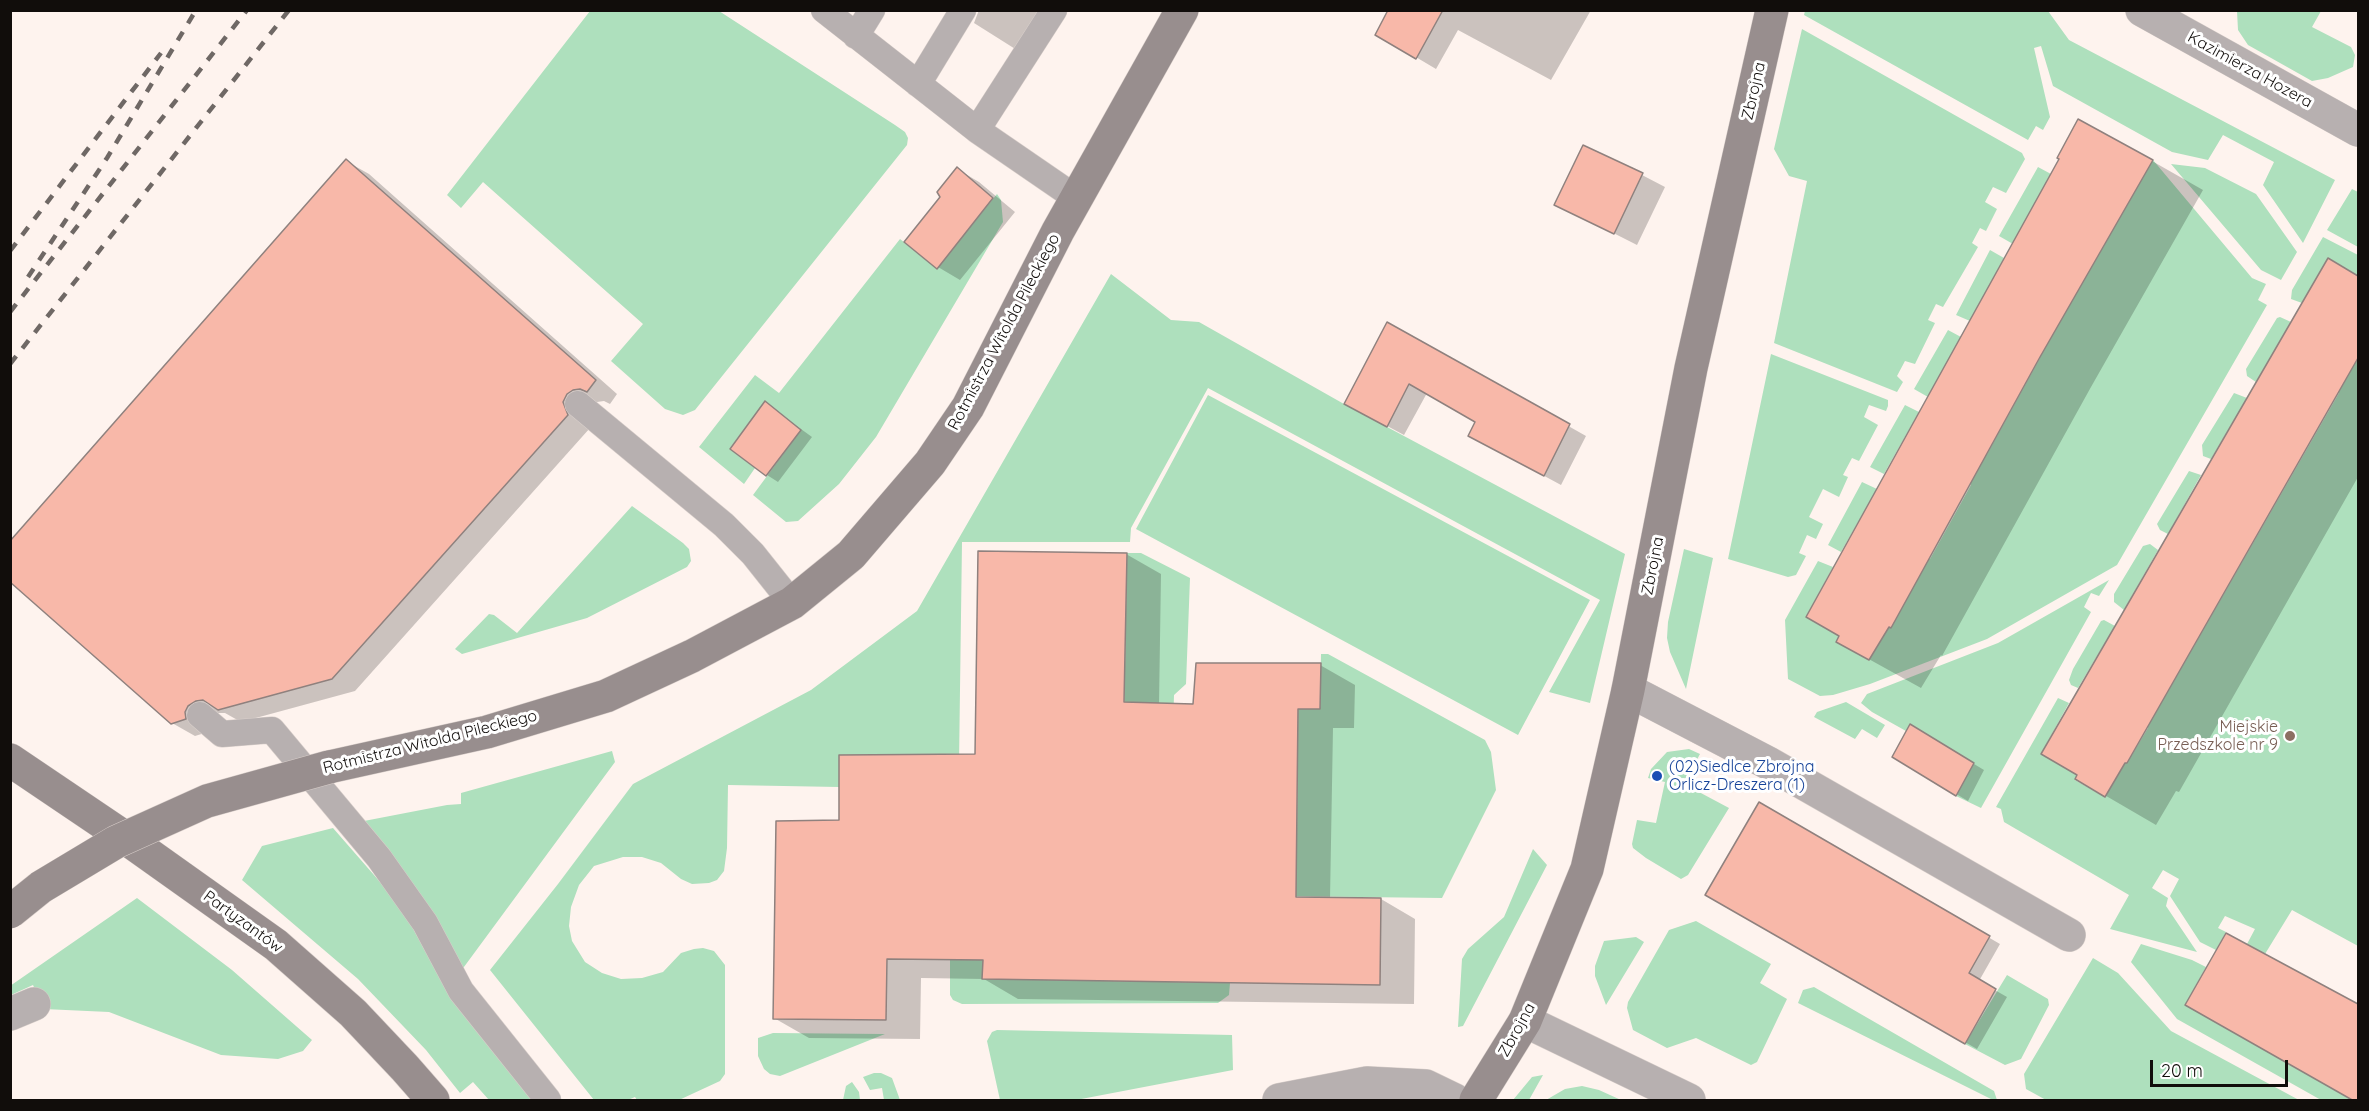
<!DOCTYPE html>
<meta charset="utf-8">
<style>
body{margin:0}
#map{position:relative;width:2369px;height:1111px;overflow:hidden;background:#fef3ee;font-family:Quicksand,sans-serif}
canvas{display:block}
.frame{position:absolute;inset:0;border:12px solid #110d0b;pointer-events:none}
.scale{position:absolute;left:2150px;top:1060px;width:138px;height:27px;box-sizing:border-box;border:3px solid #110d0b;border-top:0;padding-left:8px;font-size:18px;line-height:21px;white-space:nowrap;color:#110d0b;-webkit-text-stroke:4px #fff;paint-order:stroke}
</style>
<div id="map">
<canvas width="2369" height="1111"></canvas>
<div class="frame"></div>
<div class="scale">20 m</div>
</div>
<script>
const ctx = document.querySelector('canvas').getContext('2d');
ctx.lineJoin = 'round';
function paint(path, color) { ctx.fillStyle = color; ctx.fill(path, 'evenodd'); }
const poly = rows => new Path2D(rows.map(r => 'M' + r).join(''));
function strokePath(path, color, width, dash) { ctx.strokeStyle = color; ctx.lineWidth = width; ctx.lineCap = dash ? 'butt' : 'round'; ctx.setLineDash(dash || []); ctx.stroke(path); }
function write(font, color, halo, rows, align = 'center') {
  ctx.font = font + ' Quicksand,sans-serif'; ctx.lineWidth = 6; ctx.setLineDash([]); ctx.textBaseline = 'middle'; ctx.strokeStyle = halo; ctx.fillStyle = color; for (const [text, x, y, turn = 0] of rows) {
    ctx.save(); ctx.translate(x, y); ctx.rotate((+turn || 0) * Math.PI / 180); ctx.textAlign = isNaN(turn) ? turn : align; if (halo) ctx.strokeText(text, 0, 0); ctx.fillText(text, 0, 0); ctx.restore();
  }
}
paint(poly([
 [590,11,719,11,895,125,905,132,908,138,907,145,695,410,683,415,665,409,611,361,643,324,483,182,461,208,447,195],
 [1805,11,2048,11,2069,40,2335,180,2303,243,2263,185,2274,162,2223,135,2208,160,2172,152,2053,86,2041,46,2034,48,2050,117,2043,130,2036,126,2028,140,1804,15],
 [2237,11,2321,11,2312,27,2351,47,2355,55,2353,67,2328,78,2312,81,2248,45,2238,30],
 [1802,29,2022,153,2025,159,2006,193,1993,187,1985,202,1997,209,1986,231,1980,228,1972,243,1978,247,1943,307,1936,304,1928,320,1935,323,1915,364,1905,361,1897,376,1903,382,1897,392,1774,343,1807,181,1789,176,1774,149],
 [2153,160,2252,278,2266,284,2258,300,2267,305,2117,565,1987,639,1870,684,1833,695,1820,696,1788,679,1785,620,1818,561,1833,567,1806,617,1839,636,1836,642,1869,660,1889,627,1891,627,1928,558,1930,559,1971,485,1969,483,1985,453,1987,454,2040,358,2039,357],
 [2171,164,2205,168,2256,194,2297,252,2281,280,2261,270],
 [2038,167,2051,174,2013,244,1999,236],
 [2352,189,2358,192,2358,247,2327,230],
 [997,194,1001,200,1003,222,876,437,839,484,798,521,786,522,753,495,801,430,765,402,730,448,755,468,744,484,699,447,755,375,779,393,900,239,937,268],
 [2323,237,2358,255,2358,276,2328,258,2302,303,2291,299,2292,290],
 [1990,250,2004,258,1970,321,1956,315],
 [1111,274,1171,320,1199,322,1344,404,1625,554,1590,703,1549,692,1600,600,1208,388,1131,528,1130,542,962,542,958,837,839,787,728,785,727,848,724,871,717,880,709,883,692,884,681,879,661,863,642,857,623,857,594,866,579,885,571,907,569,926,572,941,585,962,602,973,621,979,642,978,663,972,681,953,694,949,703,948,714,951,725,965,725,1074,720,1081,679,1100,637,1100,635,1097,628,1100,594,1100,490,970,558,884,633,784,811,690,917,611],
 [2280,317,2291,322,2256,382,2247,376,2246,369,2277,318],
 [1948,330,1961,337,1928,397,1914,389],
 [1771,354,1888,400,1888,406,1886,411,1869,405,1864,417,1878,425,1859,461,1852,458,1843,475,1848,477,1839,497,1823,489,1809,517,1823,524,1816,539,1807,535,1799,553,1806,556,1796,575,1788,577,1728,559],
 [2358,358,2358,946,2292,910,2265,954,2247,944,2255,929,2225,916,2218,928,2226,932,2216,950,2200,942,2170,896,2179,879,2163,870,2152,888,2168,898,2166,906,2197,952,2110,929,2129,895,2004,822,2001,809,1996,807,2058,698,2069,703,2041,754,2077,775,2075,780,2105,797,2125,763,2127,763,2148,728,2145,726,2166,695,2339,393,2336,390,2353,360,2356,362],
 [2234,393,2247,398,2211,459,2203,456,2202,445],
 [1208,395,1590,600,1518,735,1136,529],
 [1905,405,1919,412,1884,474,1870,467],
 [2189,471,2201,475,2168,534,2160,530,2157,524],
 [1862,482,1877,489,1841,552,1828,545],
 [632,506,683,543,689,549,691,561,687,567,587,618,462,654,455,649,489,614,494,615,517,633],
 [2150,544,2158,550,2124,610,2114,602,2114,594,2143,546],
 [1684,549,1713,558,1686,689,1670,652,1667,638,1668,622],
 [1127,553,1141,553,1190,578,1186,684,1174,695,1168,895,1121,895],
 [2109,580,2099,596,2091,593,2084,607,2091,612,1981,808,1956,796,1974,763,1910,724,1906,731,1872,712,1861,703,1867,694,1998,643],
 [2104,620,2115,626,2078,688,2071,685,2069,680,2073,669,2101,621],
 [1321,654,1328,654,1485,740,1491,752,1496,790,1442,898,1278,896,1297,833,1298,709,1320,709],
 [1846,702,1885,725,1877,738,1862,729,1855,739,1814,717,1817,712],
 [1689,749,1700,754,1684,784,1729,808,1688,875,1681,879,1646,858,1633,848,1632,844,1637,820,1656,823,1665,782,1648,778,1651,769,1667,752],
 [612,751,615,762,461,971,364,821,447,805,461,804,461,793],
 [333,828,401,906,448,993,536,1100,489,1100,473,1082,460,1093,426,1050,358,979,242,880,262,846],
 [1533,849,1547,865,1463,1026,1458,1027,1462,959,1468,949,1504,917],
 [137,898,232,970,312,1040,303,1051,278,1059,221,1055,109,1012,44,1009,33,985,11,995,10,986],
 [983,914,983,979,1230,983,1229,995,1218,1003,962,1004,953,1000,950,995,950,949],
 [1696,921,1771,964,1760,983,1787,999,1757,1062,1751,1065,1696,1038,1667,1048,1633,1030,1627,1008,1628,1002,1669,930],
 [1636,937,1644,942,1606,1005,1595,976,1595,966,1604,941],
 [2141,944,2192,960,2206,967,2185,1005,2354,1100,2321,1100,2177,1019,2131,962],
 [2093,958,2118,973,2171,1031,2299,1100,2046,1100,2026,1089,2024,1074],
 [2007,975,2048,999,2049,1005,2021,1059,2005,1065,1965,1044],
 [1814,987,1994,1091,1997,1100,1993,1100,1798,1003,1803,990],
 [997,1030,1232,1035,1233,1070,1076,1100,1000,1100,987,1041,992,1032],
 [773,1033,885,1034,780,1076,770,1074,764,1069,758,1056,758,1038],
 [874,1073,881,1073,892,1078,900,1100,884,1100,882,1088,870,1090,863,1077],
 [1543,1075,1529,1100,1513,1100,1532,1077],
 [852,1082,859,1092,860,1100,843,1100,846,1086],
 [1582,1086,1599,1090,1621,1100,1546,1100,1565,1089]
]), '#aee0bd');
paint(poly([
 [979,10,1046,10,1020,52,974,23],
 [1389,10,1591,10,1551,80,1458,30,1436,69,1377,34],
 [2061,159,2152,161,2203,190,2091,387,1942,656,1941,655,1921,688,1838,642],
 [346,161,369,174,617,394,610,404,604,401,597,402,589,407,590,428,355,691,241,722,225,713,219,713,211,718,208,732,195,736,172,723],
 [957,169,979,182,1015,212,960,280,938,267,942,197],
 [1642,175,1665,187,1637,245,1556,204],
 [2328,260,2358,278,2358,477,2179,792,2176,791,2156,825,2077,779],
 [1388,324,1586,436,1561,485,1487,445,1477,421,1427,393,1404,435,1363,413],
 [765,403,812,437,778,482,767,475],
 [1126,554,1161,574,1159,705,1194,706,1320,665,1355,685,1354,728,1333,728,1330,899,1381,899,1415,919,1414,1004,1018,999,984,979,921,978,920,1039,809,1038,774,1018,840,822,976,755],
 [1911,726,1984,770,1968,801,1894,757],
 [1759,804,2000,944,1979,981,2007,997,1977,1049,1707,894],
 [2226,935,2358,1006,2358,1100,2357,1100]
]), '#0003');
const building = poly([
 [1388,10,1443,10,1416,59,1375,35,1388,10],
 [2078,119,2153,160,2040,357,1891,628,1889,627,1869,660,1836,642,1839,636,1806,617,2059,159,2057,158,2078,119],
 [1583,145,1643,173,1614,234,1554,205,1583,145],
 [346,159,596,380,587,392,580,389,573,390,567,394,563,402,568,415,332,679,218,710,203,700,196,701,188,706,185,712,186,719,171,724,10,582,10,541,346,159],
 [957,167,993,198,937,269,904,242,940,197,937,192,957,167],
 [2328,258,2358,276,2358,358,2127,763,2125,763,2105,797,2075,779,2077,775,2041,754,2328,258],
 [1387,322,1570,424,1544,476,1468,436,1475,422,1409,384,1387,427,1344,404,1387,322],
 [765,401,801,430,766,476,730,449,765,401],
 [978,551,1127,553,1124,702,1193,704,1196,663,1321,663,1320,709,1298,709,1296,897,1381,898,1380,985,982,979,983,960,887,959,886,1020,773,1019,776,821,839,820,839,755,975,754,978,551],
 [1910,724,1974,763,1956,796,1892,757,1910,724],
 [1759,802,1990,936,1969,973,1996,989,1965,1044,1705,895,1759,802],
 [2226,933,2358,1004,2358,1101,2354,1101,2185,1005,2226,933]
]);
paint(building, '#f8b8a9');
strokePath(building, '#8f817e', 1.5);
const lane = poly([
 [824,10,977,130],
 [1054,10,977,130,1076,198],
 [856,36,872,10],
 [918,84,963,10],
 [578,404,724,525,753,554,792,603],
 [200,715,222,734,272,730,379,858,425,923,461,991,548,1100]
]);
const street = poly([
 [2142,10,2358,130],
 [1628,690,1770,764,2069,935],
 [10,1014,34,1004],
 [1525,1021,1689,1100],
 [1279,1100,1367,1083,1426,1086,1455,1100]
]);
const secondary = poly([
 [10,760,127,839,276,945,353,1013,405,1068,433,1100],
 [329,767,487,732,606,696,692,656,792,603,851,555,930,463,968,407,1058,231,1182,10],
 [1476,1100,1525,1021,1587,869,1628,690,1691,368,1772,10]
]);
strokePath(lane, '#d8ceca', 27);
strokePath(street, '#d8ceca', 34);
strokePath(secondary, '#d8ceca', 34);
strokePath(lane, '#b7b0b0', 26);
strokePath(street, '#b7b0b0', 33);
strokePath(secondary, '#988e8e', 33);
strokePath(poly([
 [10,251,161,53],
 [28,277,107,158,196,10],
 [10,312,247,10],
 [10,364,289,10]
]), '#6f6865', 4.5, [10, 10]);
const secondaryBridge = poly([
 [10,912,41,887,116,842,207,801,329,767]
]);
strokePath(secondaryBridge, '#d8ceca', 34, []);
strokePath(secondaryBridge, '#988e8e', 33);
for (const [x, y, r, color] of [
 [2290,736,6,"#8d6e63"],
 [1657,776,6,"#1a4fb4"]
]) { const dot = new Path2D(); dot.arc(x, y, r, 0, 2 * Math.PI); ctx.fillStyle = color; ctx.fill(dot); strokePath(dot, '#fff', 2); }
write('16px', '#110d0b', '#fff', [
 ["Kazimierza Hozera",2250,70,29],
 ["Zbrojna",1754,91,-77],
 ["Rotmistrza Witolda Pileckiego",1004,332,-62],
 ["Zbrojna",1653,566,-79],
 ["Rotmistrza Witolda Pileckiego",430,742,-14],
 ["Partyzantów",243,922,36],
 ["Zbrojna",1517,1030,-61]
]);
write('16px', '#785e54', '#fff', [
 ["Miejskie",2278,727],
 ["Przedszkole nr 9",2278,745]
], 'right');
write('16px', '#164399', '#fff', [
 ["(02)Siedlce Zbrojna",1669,767],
 ["Orlicz-Dreszera (1)",1669,785]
], 'left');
</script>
